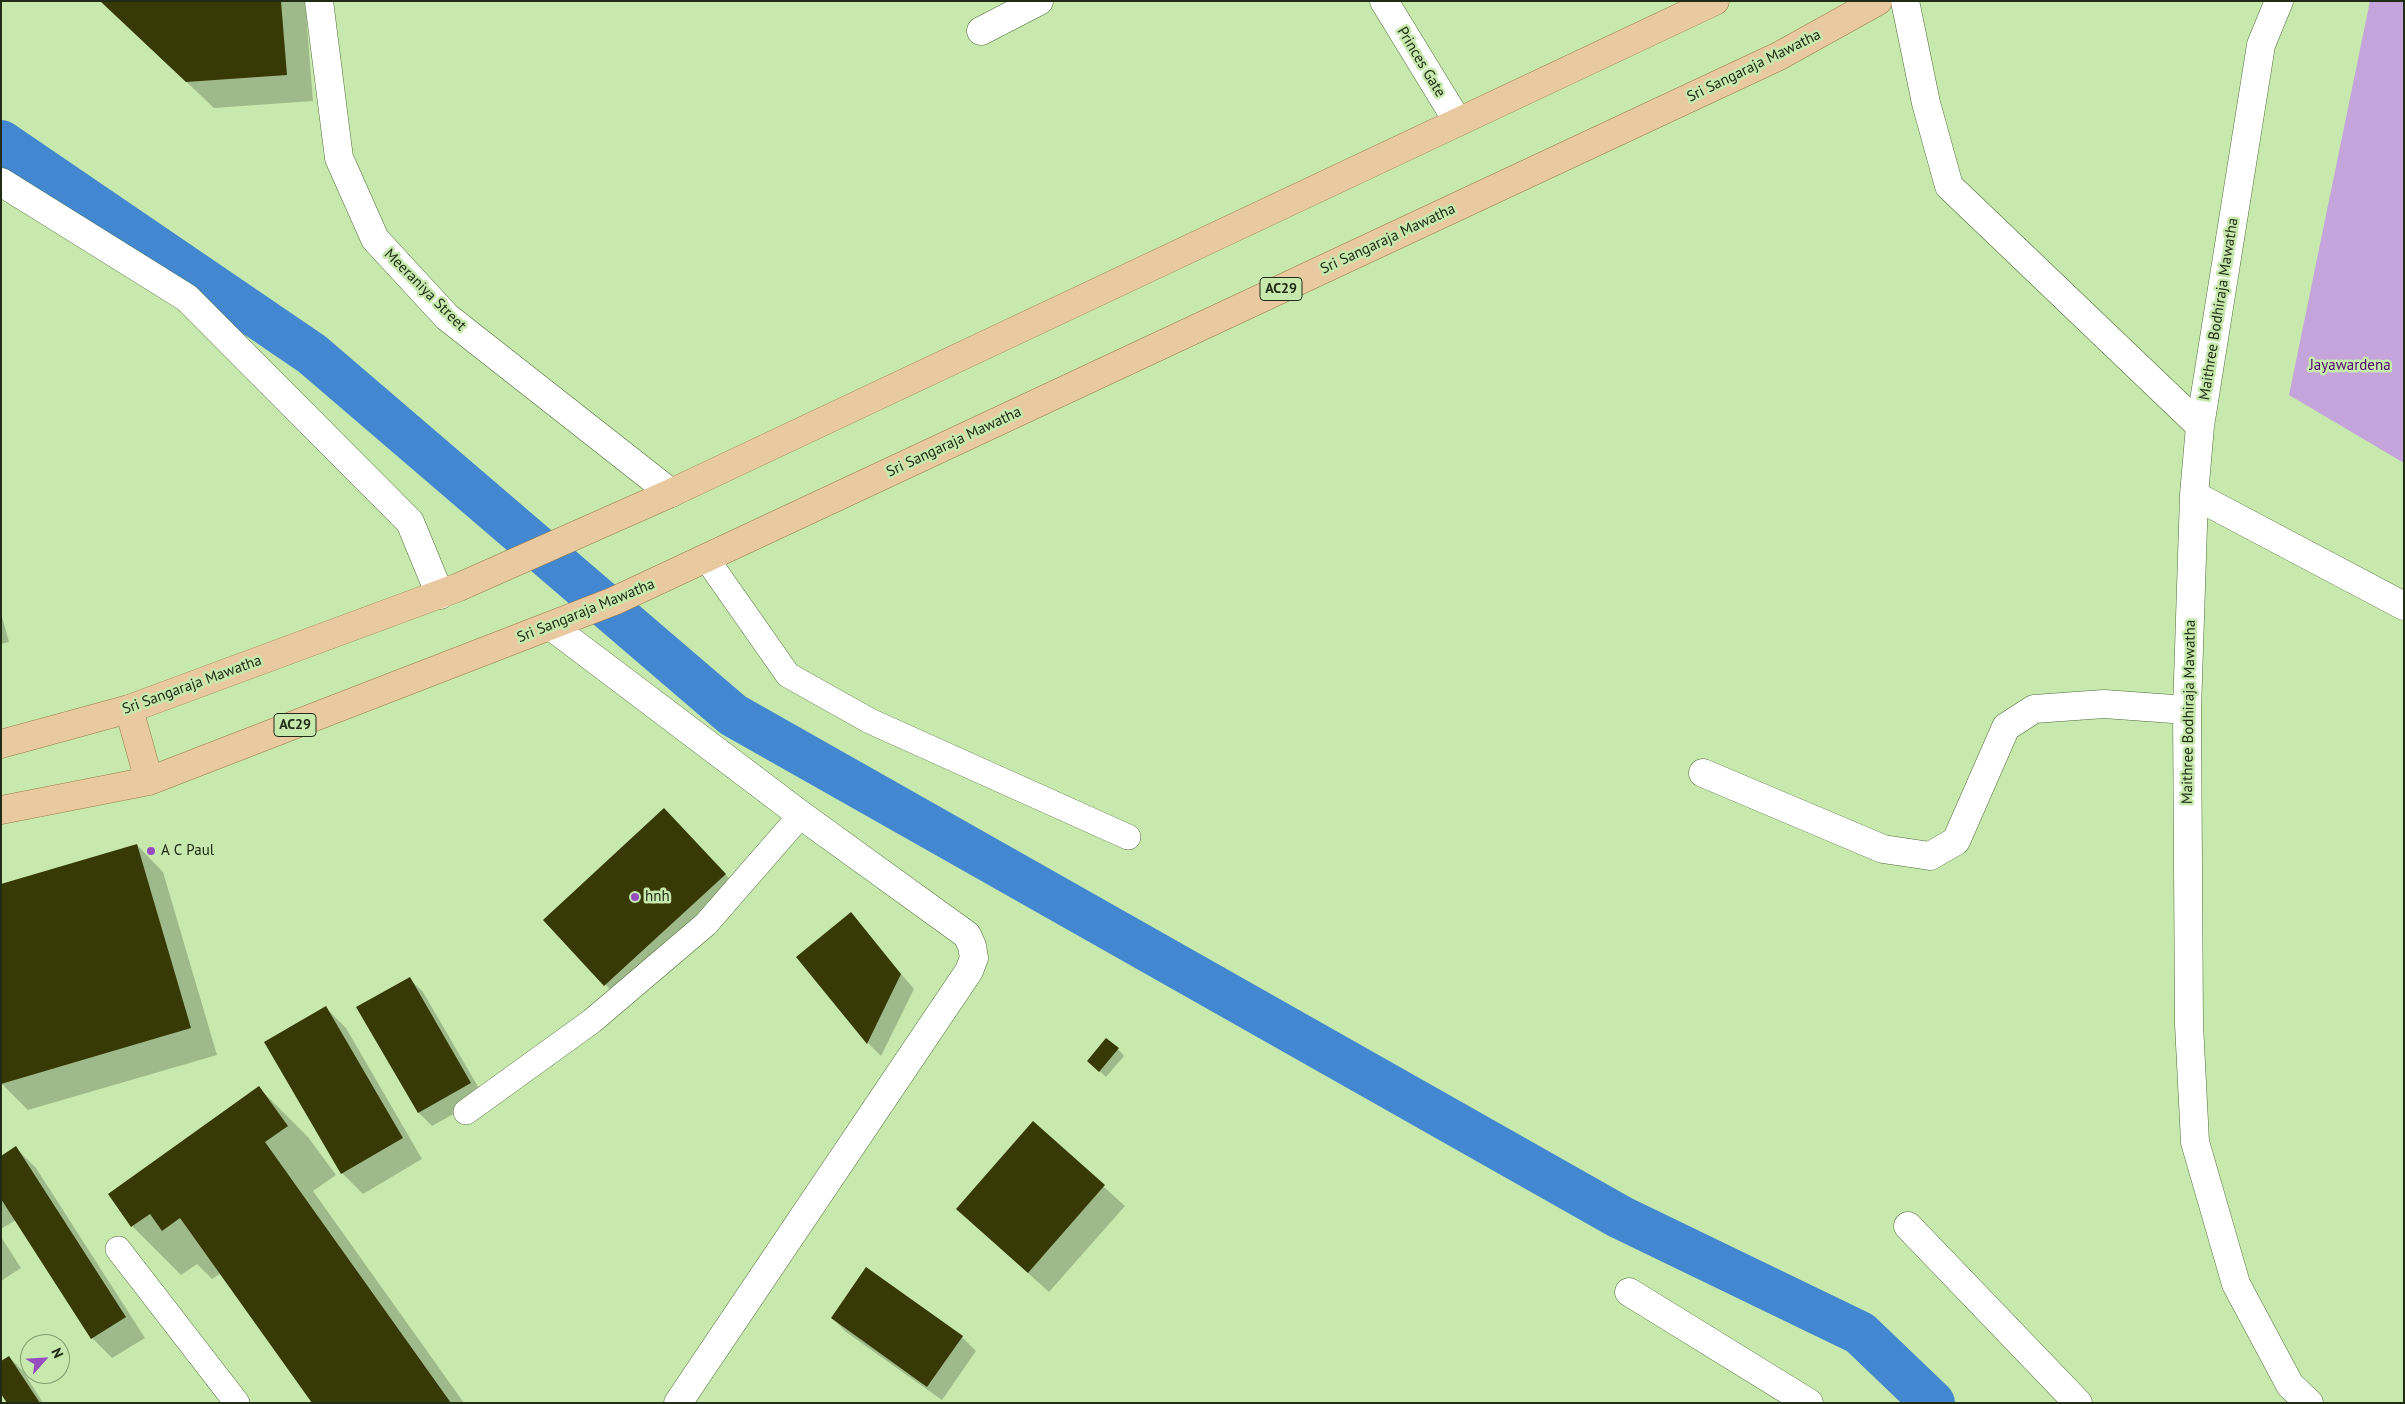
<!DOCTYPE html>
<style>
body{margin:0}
#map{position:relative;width:2405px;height:1404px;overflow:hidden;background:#c7e9ad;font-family:"PT Sans",sans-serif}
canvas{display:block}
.frame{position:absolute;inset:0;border:2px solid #202c15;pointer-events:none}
.north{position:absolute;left:20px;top:1334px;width:50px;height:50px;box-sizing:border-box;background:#c7e9ad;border:1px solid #849d70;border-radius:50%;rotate:64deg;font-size:14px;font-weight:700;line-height:20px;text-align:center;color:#202c15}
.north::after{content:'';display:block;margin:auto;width:18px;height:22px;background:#974dc0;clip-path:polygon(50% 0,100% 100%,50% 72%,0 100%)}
</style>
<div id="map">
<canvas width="2405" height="1404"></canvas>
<div class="frame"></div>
<div class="north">N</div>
</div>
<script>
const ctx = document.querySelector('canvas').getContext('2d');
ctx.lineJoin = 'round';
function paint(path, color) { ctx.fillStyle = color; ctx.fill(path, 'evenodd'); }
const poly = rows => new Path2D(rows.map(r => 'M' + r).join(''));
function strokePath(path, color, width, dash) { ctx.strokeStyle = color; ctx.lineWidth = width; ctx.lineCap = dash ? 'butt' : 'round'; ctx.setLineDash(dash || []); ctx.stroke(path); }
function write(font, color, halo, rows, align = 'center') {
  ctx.font = font + ' "PT Sans",sans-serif'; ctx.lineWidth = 5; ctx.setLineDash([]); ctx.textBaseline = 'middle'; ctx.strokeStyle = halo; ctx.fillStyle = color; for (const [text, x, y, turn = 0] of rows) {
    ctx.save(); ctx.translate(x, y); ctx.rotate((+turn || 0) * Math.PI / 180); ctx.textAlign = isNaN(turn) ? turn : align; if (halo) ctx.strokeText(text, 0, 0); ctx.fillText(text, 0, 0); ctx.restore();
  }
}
paint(poly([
 [2370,1,2404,1,2404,463,2289,395]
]), '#c5a4db');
paint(poly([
 [101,1,305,1,313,101,214,108],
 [1,613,9,642,1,644],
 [678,823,739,889,619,999,545,920],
 [137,845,163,872,217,1055,28,1110,2,1084],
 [850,914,914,989,881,1056,868,1043],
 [409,978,423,992,484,1097,432,1126,419,1113,358,1008],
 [326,1008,346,1028,422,1159,363,1194,342,1173],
 [1118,1049,1124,1056,1106,1077,1095,1067],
 [259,1088,308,1137,336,1175,313,1191,464,1403,313,1403,221,1273,212,1279,197,1264,181,1275,132,1226],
 [1033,1123,1125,1206,1049,1292,957,1209],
 [16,1148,36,1168,145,1338,112,1358,92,1338,16,1220,1,1229,1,1157],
 [1,1237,21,1268,1,1281],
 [832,1318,962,1337,976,1351,942,1400,846,1332],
 [9,1357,23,1371,43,1403,9,1403]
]), '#0003');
strokePath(poly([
 [1,142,312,354,733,715,1620,1217,1860,1333,1933,1403]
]), '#4287d0', 44);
paint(poly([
 [100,1,281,1,287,75,186,82],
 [664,808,726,874,604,986,543,920],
 [137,844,191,1028,1,1084,1,884],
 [851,912,901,974,867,1044,796,957],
 [410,977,471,1083,418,1113,356,1007],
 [326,1006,403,1138,341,1174,264,1042],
 [1106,1038,1119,1048,1099,1072,1087,1061],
 [259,1086,288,1126,265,1142,451,1403,312,1403,180,1218,162,1231,150,1214,131,1227,108,1194],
 [1033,1121,1105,1185,1028,1273,956,1209],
 [16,1146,126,1317,91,1339,1,1199,1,1156],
 [866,1267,963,1336,927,1387,831,1318],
 [9,1356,40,1403,7,1403,1,1394,1,1361]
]), '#383a06');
const service = poly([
 [706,558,788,675,870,721,1128,837],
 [466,1112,592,1021,706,924,801,815],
 [118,1249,237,1403]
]);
const minor = poly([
 [1384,1,1458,122],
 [1905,1,1926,103,1949,186,2200,426],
 [2279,1,2261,45,2200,426,2194,495,2187,710,2189,1024,2195,1142,2236,1284,2290,1385,2309,1403],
 [981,31,1039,1],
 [1,182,187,298,410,522,440,595],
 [2194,495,2404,606],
 [551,626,801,815,967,935,972,946,974,958,969,971,678,1403],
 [1703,773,1883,849,1930,856,1956,841,2006,727,2034,709,2104,704,2187,710],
 [1908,1226,2078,1403],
 [1629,1292,1809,1403]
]);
const tertiary = poly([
 [319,1,339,158,375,239,447,317,671,493]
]);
const primary = poly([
 [129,709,149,781],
 [1,744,129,709,459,587,671,493,1715,1],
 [1,810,149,781,614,601,1779,56,1878,1]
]);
strokePath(service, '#4f6c35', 26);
strokePath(minor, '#4f6c35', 29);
strokePath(tertiary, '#4f6c35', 29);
strokePath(primary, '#997b46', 29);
strokePath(service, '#fff', 25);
strokePath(minor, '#fff', 28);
strokePath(tertiary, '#fff', 28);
strokePath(primary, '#e9c9a0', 28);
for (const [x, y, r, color] of [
 [151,851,5,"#974dc0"],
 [635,897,5,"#974dc0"]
]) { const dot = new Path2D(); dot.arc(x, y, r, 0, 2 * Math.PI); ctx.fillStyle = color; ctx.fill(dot); strokePath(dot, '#c7e9ad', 2); }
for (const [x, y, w] of [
 [1281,289,42],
 [295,725,42]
]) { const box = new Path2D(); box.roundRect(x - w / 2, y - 11.5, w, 23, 4); ctx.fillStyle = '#c7e9ad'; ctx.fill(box); strokePath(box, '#202c15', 1); }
write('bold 14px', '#202c15', null, [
 ["AC29",1281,289],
 ["AC29",295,725]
]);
write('15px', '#202c15', '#c7e9ad', [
 ["Princes Gate",1421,62,59],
 ["Sri Sangaraja Mawatha",1754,66,-26],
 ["Sri Sangaraja Mawatha",1388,239,-25],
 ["Meeraniya Street",425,290,45],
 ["Maithree Bodhiraja Mawatha",2219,309,-81],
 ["Sri Sangaraja Mawatha",954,442,-25],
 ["Sri Sangaraja Mawatha",586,611,-22],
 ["Sri Sangaraja Mawatha",192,685,-20],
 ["Maithree Bodhiraja Mawatha",2189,712,-89]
]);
write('15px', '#500570', '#c7e9ad', [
 ["Jayawardena",2350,366]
]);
write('15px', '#202c15', '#c7e9ad', [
 ["A C Paul",161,851],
 ["hnh",645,897]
], 'left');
</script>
